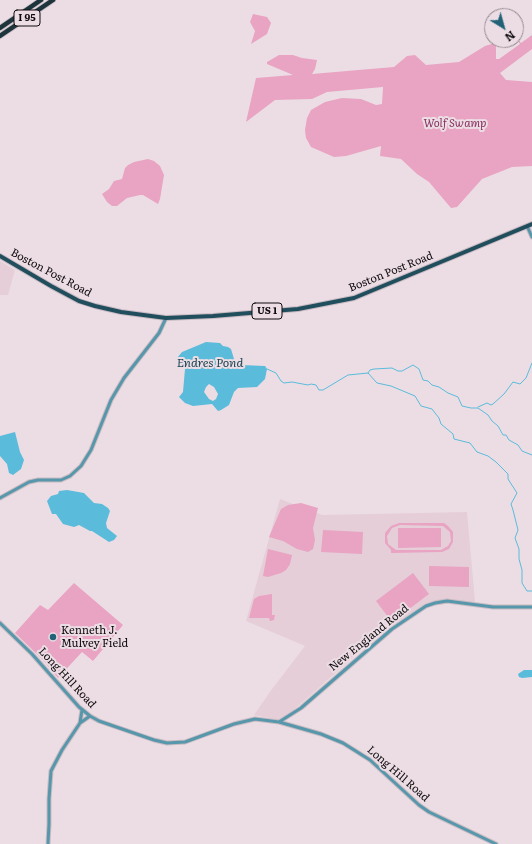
<!DOCTYPE html>
<style>
body{margin:0}
#map{position:relative;width:532px;height:844px;overflow:hidden;background:#ecdde4;font-family:Literata,serif}
canvas{display:block}
.north{position:absolute;left:484px;top:8px;width:40px;height:40px;box-sizing:border-box;background:#ecdde4;border:1px solid #94898e;border-radius:50%;rotate:143deg;font-size:11px;font-weight:700;line-height:16px;text-align:center;color:#0f0b0d}
.north::after{content:'';display:block;margin:auto;width:14px;height:18px;background:#216276;clip-path:polygon(50% 0,100% 100%,50% 72%,0 100%)}
</style>
<div id="map">
<canvas width="532" height="844"></canvas>
<div class="north">N</div>
</div>
<script>
const ctx = document.querySelector('canvas').getContext('2d');
ctx.lineJoin = 'round';
function paint(path, color) { ctx.fillStyle = color; ctx.fill(path, 'evenodd'); }
const poly = rows => new Path2D(rows.map(r => 'M' + r).join(''));
function strokePath(path, color, width, dash) { ctx.strokeStyle = color; ctx.lineWidth = width; ctx.lineCap = dash ? 'butt' : 'round'; ctx.setLineDash(dash || []); ctx.stroke(path); }
function write(font, color, halo, rows, align = 'center') {
  ctx.font = font + ' Literata,serif'; ctx.lineWidth = 4; ctx.setLineDash([]); ctx.textBaseline = 'middle'; ctx.strokeStyle = halo; ctx.fillStyle = color; for (const [text, x, y, turn = 0] of rows) {
    ctx.save(); ctx.translate(x, y); ctx.rotate((+turn || 0) * Math.PI / 180); ctx.textAlign = isNaN(turn) ? turn : align; if (halo) ctx.strokeText(text, 0, 0); ctx.fillText(text, 0, 0); ctx.restore();
  }
}
paint(poly([
 [0,261,15,270,8,295,0,295],
 [280,499,322,515,467,512,475,602,442,600,435,601,419,609,399,621,366,646,280,722,274,719,254,715,272,689,305,646,246,621]
]), '#e5ced8');
paint(poly([
 [253,14,267,17,271,23,267,34,251,44,255,31,250,22],
 [532,35,532,49,500,73,506,80,532,82,532,166,512,167,482,179,457,207,451,208,429,182,417,174,401,159,380,156,381,146,346,156,334,157,311,147,306,138,305,130,307,118,311,110,325,102,342,98,361,99,376,105,382,104,383,87,327,92,312,99,275,100,246,122,256,78,293,75,267,64,267,62,279,55,293,55,302,58,317,60,315,69,312,74,394,67,407,56,415,55,426,65,459,62,485,46,495,43,496,48,496,59,499,59,520,44,516,37,521,43],
 [148,159,154,161,160,166,164,175,160,199,158,204,143,195,140,195,127,198,117,206,112,206,107,202,102,194,109,189,114,181,122,179,125,168,128,165,134,162],
 [301,503,318,508,313,528,315,540,313,549,308,552,297,549,283,541,269,537,281,509,288,505],
 [399,523,444,523,448,526,453,532,453,542,449,549,442,552,391,553,391,550,385,543,385,533,391,526],
 [400,525,443,526,450,532,451,541,448,546,441,550,396,550,388,544,387,536,392,528],
 [398,528,441,528,441,547,398,548],
 [323,530,363,532,362,554,321,552],
 [268,549,292,555,290,564,286,570,281,573,268,577,263,576],
 [429,566,469,567,469,587,429,586],
 [413,573,429,594,392,622,376,601],
 [74,583,123,625,93,661,82,652,58,678,42,659,15,633,40,605,48,610],
 [272,594,272,615,275,615,274,620,270,621,269,618,249,618,254,599,259,596]
]), '#e9a3c3');
paint(poly([
 [206,342,220,343,223,346,228,347,231,349,234,359,241,365,265,366,267,369,265,379,257,387,238,388,234,392,229,405,221,410,218,411,212,404,193,406,185,403,179,397,183,392,185,369,183,366,178,363,177,358,182,352],
 [209,384,214,387,218,394,216,399,213,401,209,399,204,392,206,387],
 [15,432,20,452,24,460,21,469,13,475,9,473,7,464,0,456,0,436],
 [67,490,84,493,94,503,102,504,108,508,110,511,106,523,107,528,117,536,114,540,109,542,92,531,90,531,79,525,74,527,63,524,56,514,52,514,47,501,51,496,58,494,59,491],
 [524,670,532,670,532,677,522,678,519,677,518,674]
]), '#5abbdb');
strokePath(poly([
 [267,369,276,373,281,381,284,383,292,382,308,385,311,384,316,385,319,390,323,390,348,375,368,373,377,383,391,386,415,396,421,406,432,409,435,413,439,418,441,424,453,434,454,439,470,443,477,452,488,456,496,462,508,474,508,479,517,493,511,504,513,510,518,530,515,538,519,549,519,559,522,570,522,583,527,591,532,591],
 [368,373,370,370,374,369,392,368,398,371,402,371,413,365,419,369,423,380,428,381,432,385,439,387,448,393,458,397,462,406,471,408,478,408,488,415,492,421,498,426,503,435,506,435,509,440,518,445,522,451,532,455],
 [478,407,487,403,491,405,493,404,504,394,513,382,520,384,526,378,532,363]
]), '#5abbdb', 1);
const tertiary = poly([
 [527,226,532,237],
 [0,498,29,482,38,480,61,480,70,476,81,466,91,450,111,400,124,378,159,333,166,318],
 [0,623,32,654,79,707,90,716,99,721,154,740,167,743,185,742,234,724,255,719,279,722,321,734,343,743,370,760,419,805,429,812,496,844],
 [279,722,301,708,392,629,426,606,435,603,447,601,493,607,532,607],
 [80,723,82,710],
 [48,844,49,824,49,799,51,771,62,750,80,723,90,716]
]);
const primary = poly([
 [0,256,51,286,79,301,95,306,121,312,166,318,213,316,298,309,354,298,532,224]
]);
const motorway = poly([
 [0,28,41,0],
 [0,36,53,0]
]);
strokePath(tertiary, '#c9bbc2', 5);
strokePath(primary, '#c9bbc2', 6);
strokePath(motorway, '#c9bbc2', 6);
strokePath(tertiary, '#5797ac', 3);
strokePath(primary, '#214e5d', 4);
strokePath(motorway, '#1d343c', 4.5);
for (const [x, y, r, color] of [
 [53,637,4,"#216276"]
]) { const dot = new Path2D(); dot.arc(x, y, r, 0, 2 * Math.PI); ctx.fillStyle = color; ctx.fill(dot); strokePath(dot, '#ecdde4', 1.5); }
for (const [x, y, w] of [
 [27,18,26],
 [267,311,30]
]) { const box = new Path2D(); box.roundRect(x - w / 2, y - 8, w, 16, 3); ctx.fillStyle = '#ecdde4'; ctx.fill(box); strokePath(box, '#0f0b0d', 1); }
write('bold 10px', '#0f0b0d', null, [
 ["I 95",27,18],
 ["US 1",267,311]
]);
write('italic 11px', '#893161', '#ecdde4', [
 ["Wolf Swamp",455,124]
]);
write('11px', '#0f0b0d', '#ecdde4', [
 ["Boston Post Road",391,272,-22],
 ["Boston Post Road",51,273,28],
 ["New England Road",369,638,-39],
 ["Long Hill Road",67,678,47],
 ["Long Hill Road",398,774,41]
]);
write('11px', '#0f0b0d', '#ecdde4', [
 ["Kenneth J.",61,631],
 ["Mulvey Field",61,644]
], 'left');
write('italic 12px', '#1a4553', '#ecdde4', [
 ["Endres Pond",210,363]
]);
</script>
